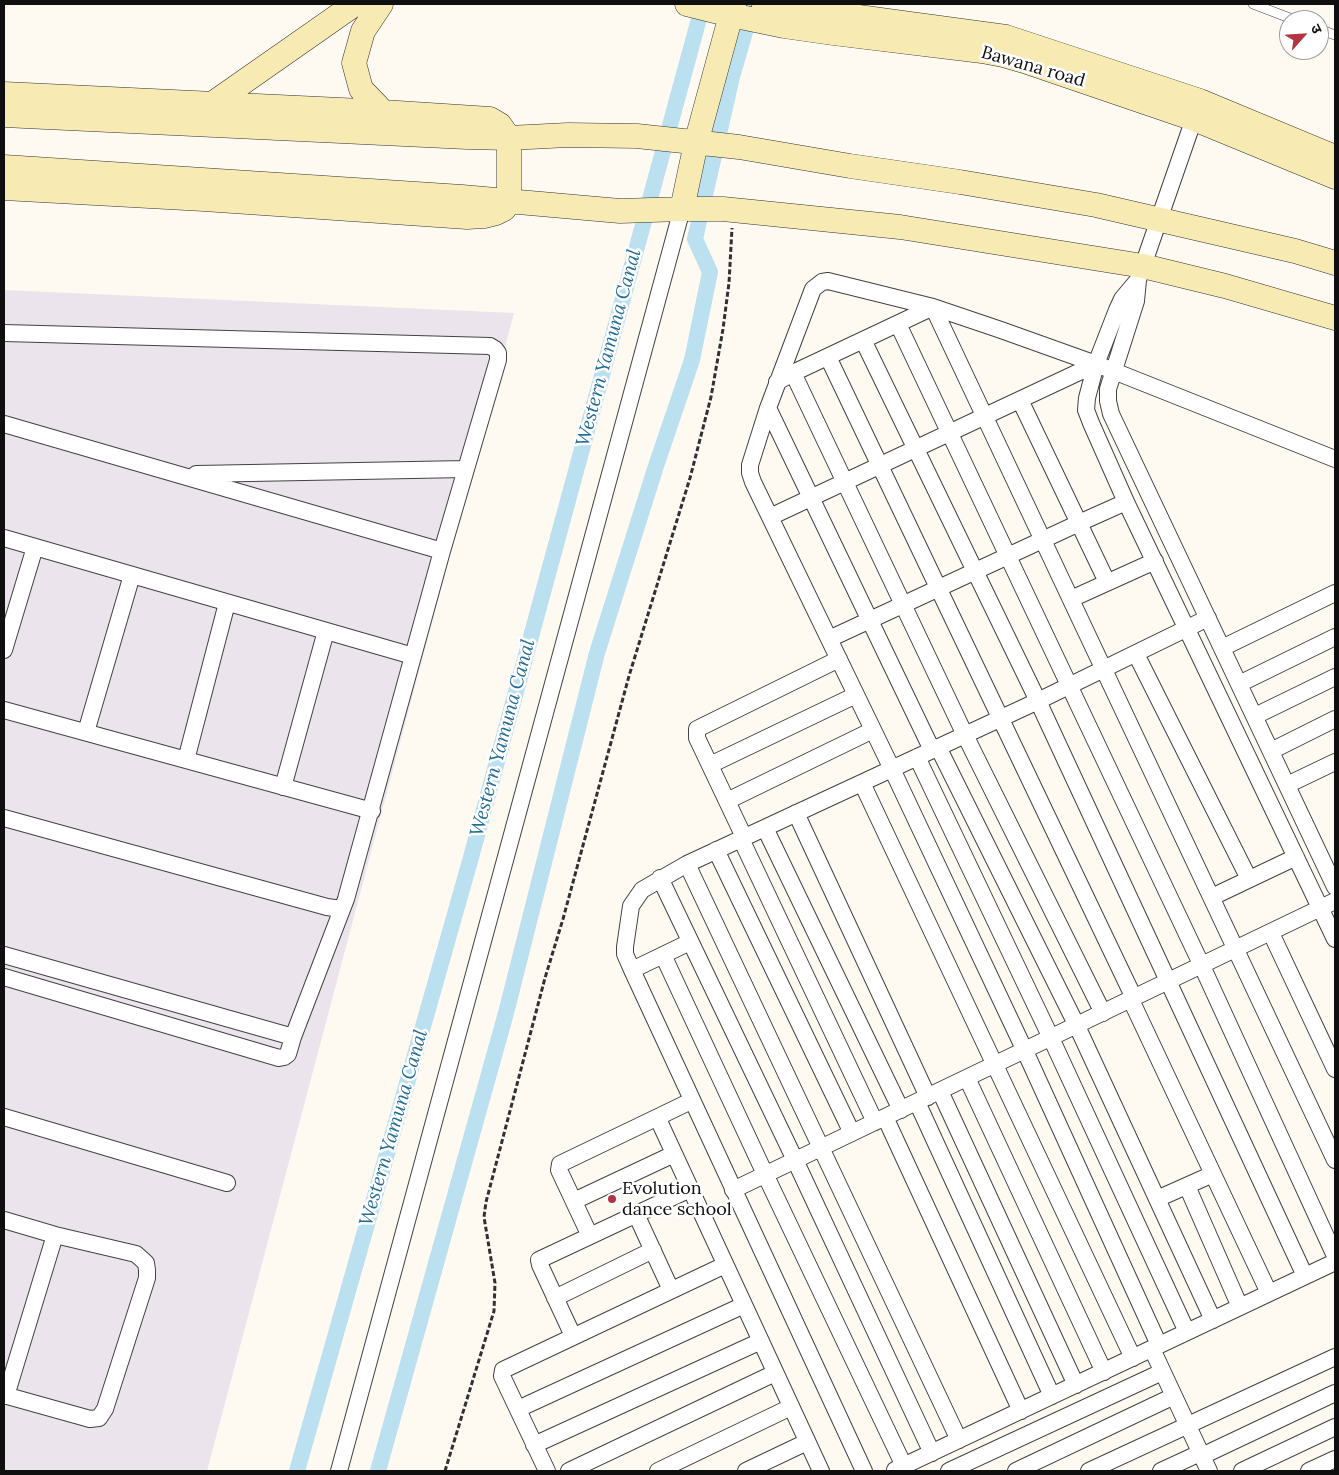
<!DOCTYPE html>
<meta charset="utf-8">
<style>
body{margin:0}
#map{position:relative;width:1339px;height:1475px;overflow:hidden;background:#fefaf2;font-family:Lora,"Noto Sans Devanagari",serif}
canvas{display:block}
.frame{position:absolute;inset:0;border:5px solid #0f0f0f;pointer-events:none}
.north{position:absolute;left:1279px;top:10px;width:50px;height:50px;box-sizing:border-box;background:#fff;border:1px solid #9f9f9f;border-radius:50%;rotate:64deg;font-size:14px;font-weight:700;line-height:20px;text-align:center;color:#0f0f0f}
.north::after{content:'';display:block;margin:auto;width:18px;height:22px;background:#b23443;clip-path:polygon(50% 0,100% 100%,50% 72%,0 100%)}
</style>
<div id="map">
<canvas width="1339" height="1475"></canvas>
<div class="frame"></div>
<div class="north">उ</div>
</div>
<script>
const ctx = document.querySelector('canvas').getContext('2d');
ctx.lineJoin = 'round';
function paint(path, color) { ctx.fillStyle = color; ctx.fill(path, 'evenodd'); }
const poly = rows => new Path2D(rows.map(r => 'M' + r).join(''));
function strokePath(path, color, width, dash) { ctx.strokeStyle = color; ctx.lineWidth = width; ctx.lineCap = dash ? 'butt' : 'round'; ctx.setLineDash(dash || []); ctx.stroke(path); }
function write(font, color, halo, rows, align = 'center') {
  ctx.font = font + ' Lora,serif'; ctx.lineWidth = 5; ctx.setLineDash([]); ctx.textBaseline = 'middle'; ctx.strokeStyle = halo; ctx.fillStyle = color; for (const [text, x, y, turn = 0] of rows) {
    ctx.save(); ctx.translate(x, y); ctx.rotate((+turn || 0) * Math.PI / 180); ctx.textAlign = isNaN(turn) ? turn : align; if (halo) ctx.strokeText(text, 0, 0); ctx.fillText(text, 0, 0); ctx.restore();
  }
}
paint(poly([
 [4,290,514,313,207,1471,4,1471]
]), '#ebe4ec');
strokePath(poly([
 [297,1471,470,861,703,4],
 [378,1471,506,1013,597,653,656,466,692,360,710,272,695,239,732,77,753,4]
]), '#bbe0f0', 16);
const lane = poly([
 [1253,4,1295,20],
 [1319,29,1335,35]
]);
const street = poly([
 [1197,110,1138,280,1136,301,1108,389,1108,401,1111,414,1335,887],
 [1138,280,1122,299,1117,310,1096,364,1087,398,1086,410,1091,423,1126,502,1335,939],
 [898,324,1202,966,1335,1256],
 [4,333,490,346,495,349,498,353,498,360,442,551,346,899,293,1037],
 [863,340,1038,701,1305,1276],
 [828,357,1134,998],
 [793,373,965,735,1103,1013],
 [777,382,793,373,933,307,1335,1160],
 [1020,400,1107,582],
 [768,408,932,750],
 [4,424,442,551],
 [196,474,466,469],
 [770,517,1096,364],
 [4,538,413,656],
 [1071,599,1155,561],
 [829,639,1079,523,1126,502],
 [1222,648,1335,593],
 [4,650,35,547],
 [1136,654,1249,879],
 [1239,684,1335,637],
 [4,710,372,811],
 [1255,716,1335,677],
 [86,732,132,575],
 [938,747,1077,1026,1213,1320],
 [1271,751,1335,719],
 [917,757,1051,1038,1187,1332],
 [186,760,227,603],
 [710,765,856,695],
 [862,783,1133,1358],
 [1287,785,1335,762],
 [283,787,326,631],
 [727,801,873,730],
 [796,813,928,1097],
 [4,818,327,907,342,909],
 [765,828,901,1110],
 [744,837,697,738,697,729,839,659],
 [741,839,875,1122],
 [716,850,852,1133],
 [687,864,959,1440],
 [660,878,795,1160,932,1453],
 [1212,897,1296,857],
 [1271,933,1335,1069],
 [4,955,293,1037,288,1054,284,1057,279,1058,4,977],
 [663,955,765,1174,904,1466],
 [632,970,690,942],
 [1131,1000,1269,1293],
 [967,1078,1104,1372],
 [940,1091,1076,1385],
 [691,1101,662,1115,659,1119,659,1121,821,1471],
 [917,1102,1052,1396],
 [4,1117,227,1183],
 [885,1117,1021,1411],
 [1187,1186,1240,1307],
 [733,1190,1335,901],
 [1157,1199,1213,1174],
 [574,1201,674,1154],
 [636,1214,671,1290],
 [4,1220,55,1235,136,1254,146,1263,147,1270,147,1278,105,1409,99,1418,90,1419,4,1395],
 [590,1236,559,1170,560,1164,660,1116],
 [555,1298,653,1250],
 [573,1336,540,1265,539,1260,690,1189],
 [1159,1345,1025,1051,892,769,753,482,750,473,750,465,768,408,813,289,822,282,828,281,933,307,1001,330,1096,364,1335,459],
 [1152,1349,1209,1471],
 [6,1396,55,1235],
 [518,1409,744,1305],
 [534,1445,761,1341],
 [1202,1456,1335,1393],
 [895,1470,1335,1262],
 [339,1471,682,209],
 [547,1471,502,1376,503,1370,725,1265],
 [569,1471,775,1373],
 [658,1471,791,1407],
 [746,1471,807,1442],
 [864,1471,632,970,625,954,625,947,631,906,642,890,687,864,1038,701,1208,618],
 [949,1471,1162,1372],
 [1016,1471,1174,1396],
 [1089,1471,1335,1357],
 [1161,1471,1200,1453],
 [1242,1471,1335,1427],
 [1309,1471,1335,1459]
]);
const secondary = poly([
 [381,4,363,31,354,63,361,89,383,112],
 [687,4,731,15,784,26,833,33,982,51,1003,55,1024,61,1194,119,1335,177],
 [764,7,836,14,1006,37,1200,101,1335,157],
 [4,94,383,112,490,119,500,125,509,138,509,202,504,209,496,213,484,216,467,217,204,199,4,188],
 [212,104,355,4],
 [4,115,467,137,509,138,568,135,637,136,739,147,850,166,960,182,1096,205,1295,251,1335,263],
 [4,167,462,197,620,211,682,209,723,209,900,227,1143,266,1225,286,1335,318],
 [682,209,696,143,734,4]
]);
strokePath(lane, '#424242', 10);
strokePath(street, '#424242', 18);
strokePath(secondary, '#313131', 25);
strokePath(poly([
 [445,1471,494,1311,495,1283,484,1217,486,1202,545,978,563,919,629,676,690,478,711,397,723,329,729,283,732,228]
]), '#313131', 3, [5, 2.5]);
strokePath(lane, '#fff', 9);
strokePath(street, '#fff', 16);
strokePath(secondary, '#f7ebb3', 24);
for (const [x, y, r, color] of [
 [612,1199,5,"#b23443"]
]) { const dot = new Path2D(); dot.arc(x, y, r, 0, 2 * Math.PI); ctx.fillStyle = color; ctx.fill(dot); strokePath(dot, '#fff', 2); }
write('18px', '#0f0f0f', '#fff', [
 ["Bawana road",1033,67,16]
]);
write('18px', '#0f0f0f', '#fff', [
 ["Evolution",622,1189],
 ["dance school",622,1210]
], 'left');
write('italic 19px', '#236c95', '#fff', [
 ["Western Yamuna Canal",609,348,-75],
 ["Western Yamuna Canal",503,738,-75],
 ["Western Yamuna Canal",394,1128,-74]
]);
</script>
